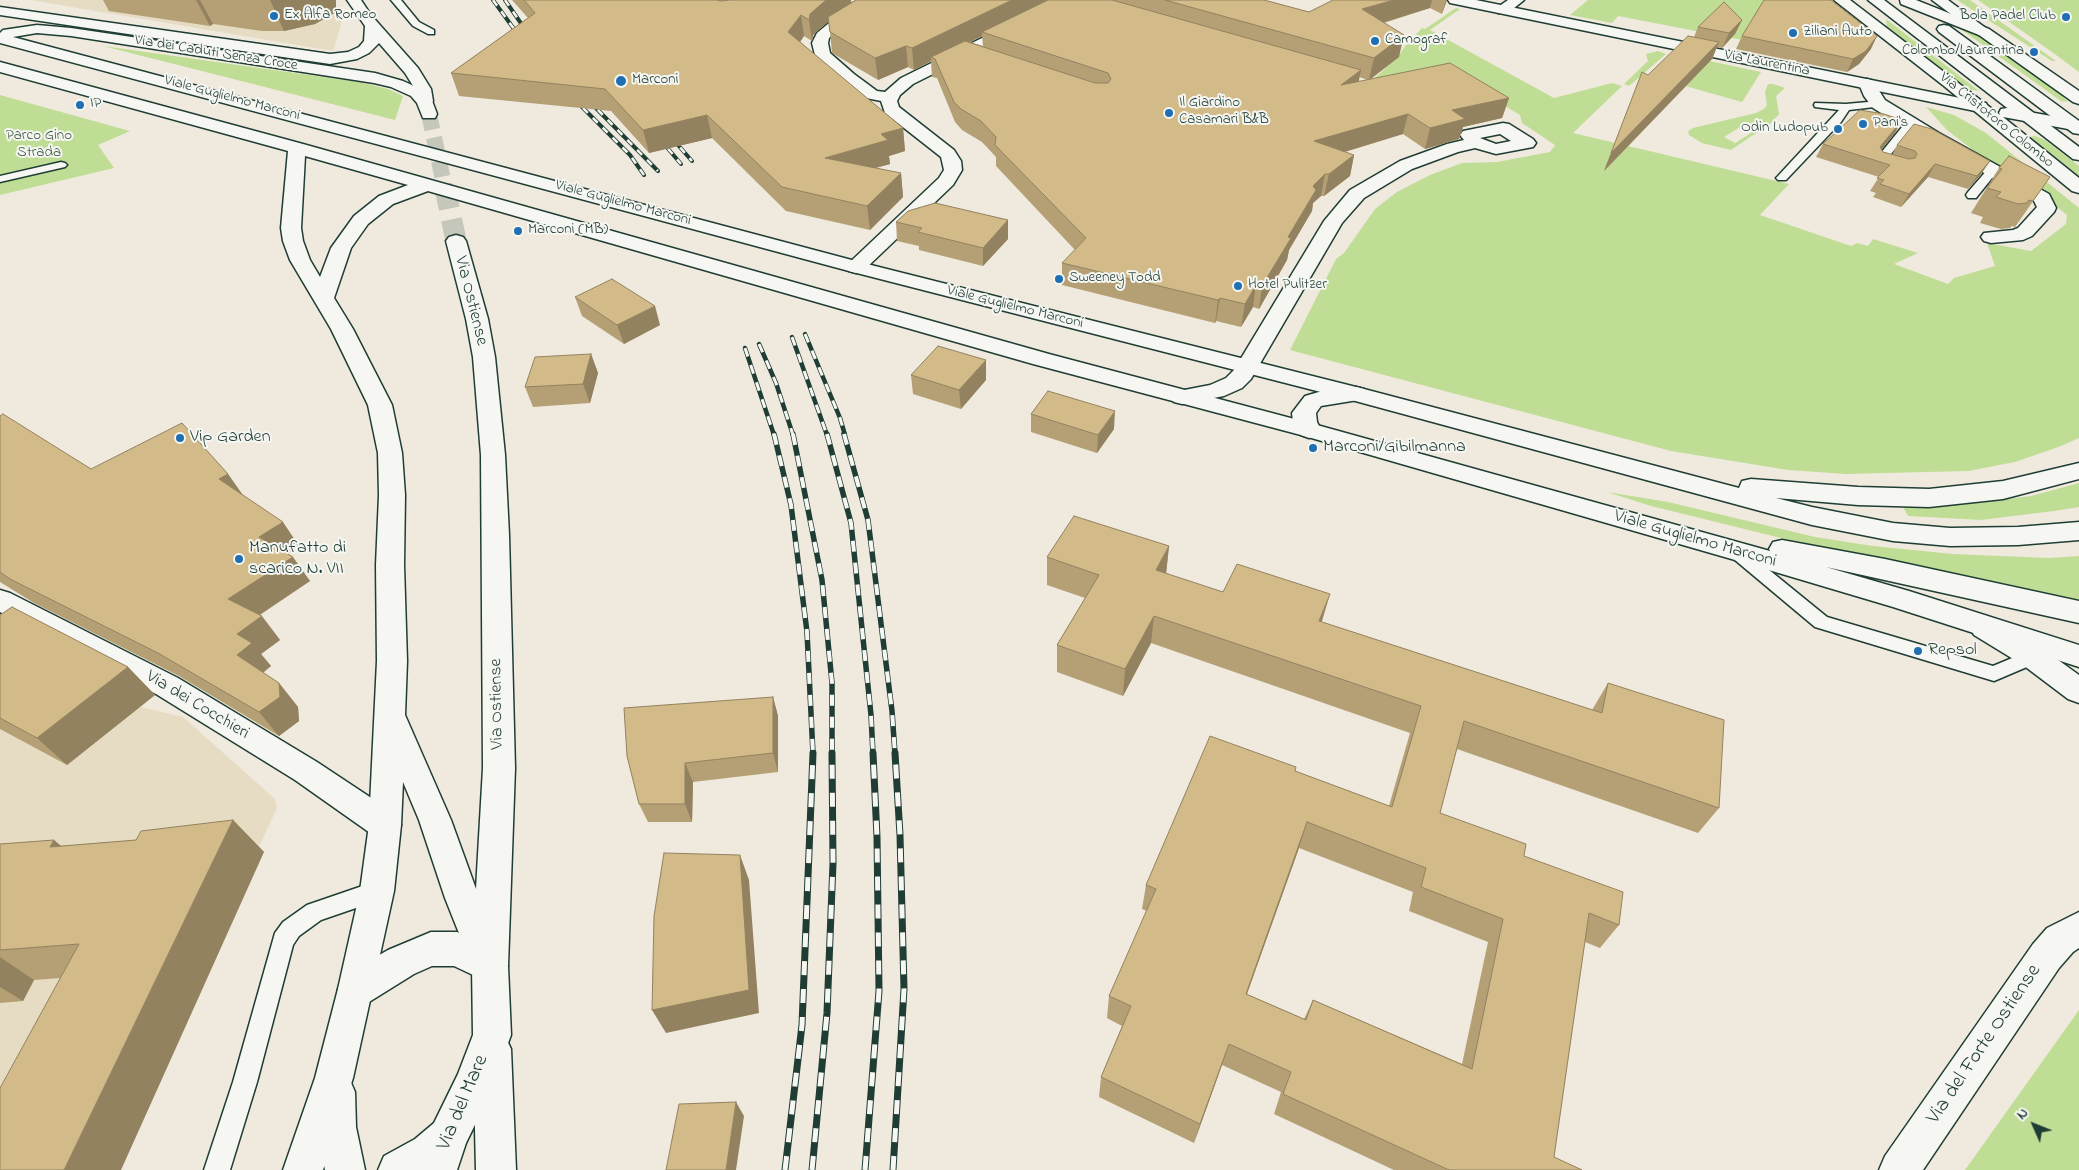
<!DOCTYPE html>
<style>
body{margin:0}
#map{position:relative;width:2079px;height:1170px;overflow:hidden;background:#efeadd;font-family:"Indie Flower",sans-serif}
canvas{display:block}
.north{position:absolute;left:2009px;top:1100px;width:50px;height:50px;-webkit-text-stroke:4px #f6f6f2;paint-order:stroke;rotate:314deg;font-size:14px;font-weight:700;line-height:20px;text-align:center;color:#1f3d34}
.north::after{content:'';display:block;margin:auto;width:18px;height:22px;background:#1f3d34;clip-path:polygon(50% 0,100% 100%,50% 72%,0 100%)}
</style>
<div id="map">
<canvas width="2079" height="1170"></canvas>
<div class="north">N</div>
</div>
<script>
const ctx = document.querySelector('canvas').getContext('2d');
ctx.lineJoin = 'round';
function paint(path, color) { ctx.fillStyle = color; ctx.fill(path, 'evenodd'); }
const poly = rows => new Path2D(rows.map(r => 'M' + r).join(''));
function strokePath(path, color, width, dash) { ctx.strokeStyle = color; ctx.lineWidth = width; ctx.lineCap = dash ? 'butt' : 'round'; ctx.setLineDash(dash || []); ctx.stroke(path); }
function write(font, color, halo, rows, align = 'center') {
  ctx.font = font + ' "Indie Flower",sans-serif'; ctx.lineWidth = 4; ctx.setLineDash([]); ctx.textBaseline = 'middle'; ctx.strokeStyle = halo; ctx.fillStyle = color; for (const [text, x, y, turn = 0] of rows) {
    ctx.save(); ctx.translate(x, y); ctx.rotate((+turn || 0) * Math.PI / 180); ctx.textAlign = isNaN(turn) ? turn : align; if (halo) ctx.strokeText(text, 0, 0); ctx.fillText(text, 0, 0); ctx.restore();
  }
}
paint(poly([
 [30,0,334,0,342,21,333,51],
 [0,633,141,707,183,717,275,799,277,808,258,849,2,1170,0,1170]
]), '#e6dcc4');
paint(poly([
 [1588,0,1765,0,1742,40,1618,16,1612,23,1570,15],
 [1957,0,1970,0,2056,61,2052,61],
 [1978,0,2079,0,2079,72,2052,52],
 [1456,8,1460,9,1430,30,1554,98,1612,83,1622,86,1573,133,1789,184,1760,215,1851,246,1857,243,1868,246,1873,239,1918,253,1894,264,1948,284,1954,278,1995,266,1987,243,2031,251,2066,224,2067,215,2056,206,2028,185,1977,153,1947,130,1926,107,1954,115,1986,133,2079,208,2079,438,2061,446,2015,462,1968,471,1846,474,1788,470,1671,451,1290,350,1336,259,1344,253,1375,209,1397,192,1430,175,1462,163,1497,162,1550,152,1555,145,1522,123,1520,115,1447,71,1369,83,1397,58,1406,45,1422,28,1425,29],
 [1886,19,1979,91,1967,89,1887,27],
 [1948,20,1972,31,2059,93,2068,102,2061,101],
 [103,46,359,82,388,89,403,96,395,120],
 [1658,51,1666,54,1629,86,1624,84,1648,61,1646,54],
 [1686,56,1761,72,1742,102,1671,82],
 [1768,84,1773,84,1785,88,1776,96,1779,114,1771,123,1731,150,1702,143,1689,135,1688,131,1693,128,1756,113,1764,109,1767,105,1765,92],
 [1748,122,1759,128,1735,143,1724,137],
 [0,95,130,131,98,145,114,168,0,195],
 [2035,136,2045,140,2079,166,2079,176,2030,137],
 [2079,483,2079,507,2054,511,1981,520,1908,516,1903,507,1985,502,2031,496],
 [1607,492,1668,502,1815,537,1873,546,1953,554,2049,558,2079,556,2079,601,1781,538,1651,506],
 [2079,1010,2079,1170,1965,1170]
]), '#c0dd95');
strokePath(poly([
 [429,114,445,189]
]), '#c5c7bb', 16, [16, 8]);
strokePath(poly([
 [445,188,456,241]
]), '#c5c7bb', 21, [21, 11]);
const service = poly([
 [391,0,401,0,419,22,434,30,434,34,428,34,413,26,391,0],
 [1879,101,1883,102,1884,104,1883,106,1849,110,1841,122,1786,180,1778,180,1776,178,1778,176,1839,110,1815,107,1814,105,1815,103,1846,104,1879,101],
 [1910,121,1915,124,1887,159,1896,162,1898,164,1896,166,1892,167,1876,163,1874,161,1876,159,1906,122,1910,121],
 [61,162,65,163,67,165,65,167,0,182,0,176,61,162],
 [1992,168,1996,169,1998,171,1996,173,1976,198,1968,198,1966,195,1968,192,1988,169,1992,168],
 [1735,545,1741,547,1827,617,1993,666,2041,646,2048,648,2050,653,2048,658,1994,681,1815,627,1729,555,1726,551,1729,547,1735,545],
 [377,881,385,884,388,891,385,898,321,920,299,936,293,945,257,1082,230,1170,204,1170,233,1082,275,933,283,922,307,905,377,881]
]);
const minor = poly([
 [880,0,900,0,898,3,855,20,839,29,829,38,828,43,830,53,854,74,877,91,885,92,901,78,1059,0,1077,0,1075,3,913,84,900,95,897,101,899,107,954,150,961,161,962,170,953,185,863,271,856,273,849,271,846,267,849,263,939,178,944,170,941,157,885,113,881,101,866,98,842,80,815,55,812,43,817,33,829,23,845,14,880,0],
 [1508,0,1524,0,1508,13,1498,13,1496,10,1498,7,1508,0],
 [1867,79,1873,81,1885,100,1939,133,2049,194,2056,208,2054,212,2032,236,2023,240,1991,243,1984,241,1981,237,1984,233,2013,230,2018,228,2037,207,2034,201,1927,141,1873,108,1864,96,1859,84,1861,81,1867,79],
 [1503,123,1509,124,1533,139,1536,143,1533,147,1496,154,1475,148,1458,152,1412,169,1364,198,1342,223,1251,379,1242,388,1224,396,1182,404,1174,402,1170,397,1174,392,1210,385,1226,378,1234,370,1324,221,1350,190,1400,161,1447,144,1464,140,1460,135,1463,131,1503,123],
 [1500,134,1511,141,1496,144,1480,138,1500,134],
 [1356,387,1364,389,1368,394,1364,399,1321,406,1316,413,1317,422,1321,430,1317,435,1309,438,1301,435,1293,422,1292,413,1305,396,1329,389,1356,387],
 [0,590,10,593,178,678,317,762,397,815,401,825,397,835,385,839,373,835,295,780,156,694,0,612,0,590],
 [1984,616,1994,619,2043,649,2079,675,2079,703,2068,699,2023,665,1974,635,1970,627,1974,619,1984,616],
 [2079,912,2079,948,2073,952,2059,968,1923,1170,1879,1170,1885,1156,2033,944,2047,928,2079,912]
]);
const tertiary = poly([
 [1448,0,1476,0,1980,102,1986,103,1988,107,1986,111,1980,112,1455,4,1450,3,1448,0],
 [431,932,457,932,503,954,508,966,503,978,490,983,454,966,432,966,414,974,369,1002,356,1007,343,1002,338,989,343,976,388,950,431,932],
 [448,1117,462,1123,468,1137,462,1151,443,1167,438,1170,378,1170,384,1156,415,1139,434,1123,448,1117]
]);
const secondary = poly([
 [347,0,361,0,371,15,418,68,431,89,433,101,431,104,419,104,415,89,405,73,379,43,369,53,357,59,330,64,0,15,0,7,330,54,348,52,359,47,364,41,365,26,347,0],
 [1834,0,1850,0,2000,115,1999,113,2001,109,2007,108,2079,121,2079,131,2003,117,2079,178,2079,193,2072,191,1944,86,1834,0],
 [1932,0,1948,0,1991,32,1989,35,1979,35,1932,0],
 [492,1030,505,1036,511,1049,516,1170,476,1170,473,1049,479,1036,492,1030],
 [335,1072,349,1078,355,1092,356,1127,365,1170,325,1170,316,1127,315,1092,321,1078,335,1072]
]);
const primary = poly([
 [1868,0,1884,0,2079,147,2079,160,2073,159,1868,0],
 [1900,0,1916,0,1989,29,2079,91,2079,104,2073,102,1979,35,1901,4,1900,0],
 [37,25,71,28,375,73,403,81,423,90,431,98,437,114,435,118,423,118,417,103,411,96,391,87,374,83,71,36,37,33,13,37,863,263,1364,389,1739,488,1742,481,1751,479,1858,487,1929,489,2003,481,2079,463,2079,479,2003,499,1929,507,1858,505,1776,498,1812,507,1893,523,1950,528,2018,527,2079,522,2079,540,2018,545,1950,546,1893,541,1812,525,1348,399,849,271,0,43,0,33,3,30,37,25],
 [1944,25,1949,26,2079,121,2079,134,2073,133,1939,32,1937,29,1939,26,1944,25],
 [0,62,303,144,1049,354,1317,425,1770,551,1769,549,1773,542,1782,540,1885,559,2079,601,2079,623,1826,567,1909,591,2079,645,2079,667,1893,607,1735,560,1301,435,1033,364,428,191,393,204,368,224,351,248,334,298,353,329,392,405,402,453,405,495,404,565,407,661,405,715,451,820,476,889,483,768,481,455,473,357,466,319,446,241,449,237,456,235,463,237,466,241,488,319,495,357,505,455,509,535,515,768,508,966,511,1035,488,1098,466,1143,457,1170,417,1170,434,1123,458,1074,473,1035,472,966,445,898,419,820,403,782,401,825,394,891,353,1078,323,1170,283,1170,315,1078,338,989,360,891,369,825,377,661,376,565,379,495,378,453,368,405,331,329,290,260,283,241,281,228,288,151,0,72,0,62],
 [305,156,408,185,379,196,354,216,331,248,320,277,310,260,303,241,301,228,305,156]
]);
strokePath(service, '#1f3d34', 3);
strokePath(minor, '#1f3d34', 3);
strokePath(tertiary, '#1f3d34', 3);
strokePath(secondary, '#1f3d34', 3);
strokePath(primary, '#1f3d34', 3);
paint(service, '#f6f6f2');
paint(minor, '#f6f6f2');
paint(tertiary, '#f6f6f2');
paint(secondary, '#f6f6f2');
paint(primary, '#f6f6f2');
const railFar3 = poly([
 [493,0,522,40],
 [505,0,529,35],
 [573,98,630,155,644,175],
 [588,100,658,171],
 [671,137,692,161],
 [659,138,681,164]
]);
const railFar2 = poly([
 [805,334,840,418,845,435],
 [792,337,827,435],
 [759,344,776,383,793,435],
 [745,348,774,435]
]);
const railFar1 = poly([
 [774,434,791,505,807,632,813,754],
 [793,434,822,580,832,683,832,754],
 [827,434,851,523,871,715,873,754],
 [844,434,868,520,892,711,895,754]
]);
const rail = poly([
 [785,1170,802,1025,813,753],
 [812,1170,827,1013,833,863,832,753],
 [865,1170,879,991,877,837,873,753],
 [893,1170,904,989,900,835,895,753]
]);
strokePath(railFar3, '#1f3d34', 4);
strokePath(railFar2, '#1f3d34', 4.5);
strokePath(railFar1, '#1f3d34', 5.5);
strokePath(rail, '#1f3d34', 7);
strokePath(railFar3, '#f6f6f2', 2.5, [7]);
strokePath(railFar2, '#f6f6f2', 3, [9]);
strokePath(railFar1, '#f6f6f2', 4, [11]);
strokePath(rail, '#f6f6f2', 5, [14]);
paint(poly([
 [103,0,336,0,336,12,315,24,284,31,262,31,213,24,210,26,109,11],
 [512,0,851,0,851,2,856,0,1264,0,1309,12,1333,0,1447,0,1442,14,1430,8,1384,23,1399,57,1371,79,1509,98,1502,118,1463,127,1459,139,1425,149,1403,134,1345,152,1354,155,1350,176,1324,196,1321,196,1313,203,1312,211,1289,250,1287,260,1259,309,1253,307,1241,327,1216,321,1215,323,1062,285,1062,263,1075,250,996,166,996,157,982,142,962,130,955,122,937,78,932,77,931,61,914,70,908,67,878,80,832,53,829,21,813,35,812,41,804,36,800,42,903,128,905,151,889,156,890,164,875,168,901,173,903,197,870,230,786,211,712,138,649,153,611,111,459,96,451,73,528,18],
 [982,36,983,46,970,42],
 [1359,77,1368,80,1359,82],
 [1742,20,1735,34,1722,48,1717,47,1712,59,1604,171,1642,72,1648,75,1694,37,1698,27],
 [1742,36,1871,49,1859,64,1847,72,1736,49],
 [1895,133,1881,149,1883,152,1892,155,1897,145,1990,161,1981,174,1968,189,1928,177,1901,207,1873,197,1876,193,1870,191,1879,177,1816,157,1823,144],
 [1999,168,2050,177,2015,227,2012,226,2010,228,2001,229,1980,223,1983,217,1971,213],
 [1008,220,1008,239,983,266,919,250,919,246,897,241,896,222],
 [575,297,660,325,624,344,582,316],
 [591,354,598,373,590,403,533,407,525,387],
 [911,375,986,380,961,409,913,394],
 [1031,414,1114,429,1097,453,1031,432],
 [0,416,91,469,228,474,243,496,299,546,288,554,310,581,260,615,280,640,261,654,271,666,263,673,279,683,298,707,299,721,279,736,179,676,34,603,0,582],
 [1169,546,1166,574,1223,592,1322,622,1592,710,1608,683,1719,808,1698,833,1457,749,1440,813,1524,856,1619,925,1600,948,1585,942,1554,1157,1582,1170,1394,1170,1274,1114,1281,1092,1222,1065,1194,1143,1099,1097,1101,1077,1122,1026,1107,1018,1109,996,1147,911,1142,909,1146,885,1295,771,1389,806,1410,733,1151,643,1123,696,1057,672,1057,645,1085,598,1047,585,1047,557],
 [1299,848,1413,892,1409,911,1488,942,1462,1064,1313,1000,1304,1019,1247,994],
 [0,615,128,667,155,695,67,765,0,729],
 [773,697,778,716,778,772,693,782,692,822,648,822,639,804,627,756],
 [233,820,264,852,61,978,34,980,23,1001,0,1003,0,844,54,840,60,846,136,840]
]), '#b5a076');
paint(poly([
 [196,0,200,0,213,24,210,26],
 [270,0,336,0,336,12,315,24,284,31],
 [826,0,851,0,852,9,828,22,813,35,812,41,809,20,810,14],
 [1012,0,1055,0,982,32,982,36,935,59,931,57,931,61,914,70,912,48],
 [1394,0,1432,0,1430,8,1358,30,1362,9],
 [1446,0,1447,0,1442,14],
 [801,15,804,36,792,54,788,32],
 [1742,20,1735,34,1722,48,1729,33],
 [1404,35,1399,57,1369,80,1374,58],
 [1877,36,1871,49,1859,64,1847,72,1853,59],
 [1719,42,1712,59,1604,171,1611,153],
 [906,46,908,67,878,80,875,58],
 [1361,70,1357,90,1341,85],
 [1509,98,1502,118,1463,127,1459,139,1425,149,1430,128,1452,110],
 [1408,114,1403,134,1311,162,1314,141],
 [707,115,712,138,649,153,643,130],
 [1902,120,1895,133,1873,160,1880,147],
 [903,128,905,151,889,156,890,164,829,181,825,158,881,134],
 [1354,155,1350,176,1324,196,1329,174],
 [1990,161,1981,174,1968,189,1977,176],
 [1935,164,1928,177,1901,207,1909,194],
 [901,173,903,197,870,230,867,206],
 [1325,174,1321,196,1313,203,1312,211,1289,250,1287,260,1259,309,1262,286,1313,186],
 [1008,220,1008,239,983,266,983,248],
 [1256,285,1253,307,1241,327,1245,304],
 [1220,298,1216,321,1215,323,1218,300],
 [655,306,660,325,624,344,617,325],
 [591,354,598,373,590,403,583,384],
 [986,360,986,380,961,409,959,390],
 [1115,411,1114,429,1097,453,1098,435],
 [228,474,245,498,219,479],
 [283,522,299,546,276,561,259,537],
 [1169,546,1166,574,1156,570],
 [293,557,310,581,247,623,228,599],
 [1330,594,1322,621,1311,648,1319,621],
 [262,616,280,640,261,654,271,666,256,678,237,655,237,634],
 [1154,616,1151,643,1123,696,1125,669],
 [128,667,155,695,67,765,37,738],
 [279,683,298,707,299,721,279,736,259,712],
 [773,697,778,716,778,772,773,753],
 [685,763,693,782,692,822,685,804],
 [233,820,264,852,121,1170,64,1170],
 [1307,822,1299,848,1239,1016,1246,994],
 [54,840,93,872,50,847],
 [740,855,749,880,759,1013,666,1033,652,1010],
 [0,957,34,980,23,1001,0,987],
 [1229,1044,1222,1065,1194,1143,1200,1124],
 [736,1102,744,1116,736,1170,726,1170]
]), '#938260');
const building = poly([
 [524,0,717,0,720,1,730,0,826,0,810,14,809,20,801,15,788,32,903,128,881,134,888,140,825,158,901,173,867,206,782,187,707,115,643,130,605,89,451,73,535,13,524,0],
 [856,0,1012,0,912,48,906,46,875,58,830,32,828,17,856,0],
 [1048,0,1112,0,1361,70,1341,85,1450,63,1509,98,1452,110,1465,119,1430,128,1408,114,1314,141,1354,155,1329,174,1325,174,1313,186,1316,190,1288,237,1291,238,1262,286,1256,285,1245,304,1220,298,1218,300,1062,263,1086,238,995,145,996,137,981,121,961,109,954,102,935,59,931,57,965,41,1095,83,1108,83,1111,79,1108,73,982,32,1048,0],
 [1165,0,1264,0,1309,12,1333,0,1394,0,1362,9,1404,35,1374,58,1165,0],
 [1764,0,1831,0,1877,36,1866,51,1853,59,1742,36,1764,0],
 [1724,2,1742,20,1729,33,1698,27,1724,2],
 [1688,36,1719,42,1611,153,1642,72,1648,75,1688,36],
 [1860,110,1884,114,1902,120,1880,147,1883,152,1909,159,1915,158,1917,154,1915,151,1897,145,1914,124,1932,129,1990,161,1977,176,1935,164,1909,194,1880,184,1884,180,1877,178,1890,165,1823,144,1860,110],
 [2009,156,2050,177,2033,201,2029,200,2027,203,2018,204,1996,197,2001,192,1987,188,2002,169,1999,168,2009,156],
 [935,203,1008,220,983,248,918,232,922,228,896,222,908,211,935,203],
 [612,279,655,306,617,325,575,297,612,279],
 [938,346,986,360,959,390,911,375,938,346],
 [591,354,583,384,525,387,535,357,591,354],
 [1048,391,1115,411,1098,435,1031,414,1048,391],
 [3,414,91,469,182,423,228,474,219,479,283,522,259,537,293,557,228,599,262,616,237,634,252,643,237,655,279,683,280,697,259,712,158,653,10,579,0,572,0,416,3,414],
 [1074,516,1169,546,1156,570,1223,592,1237,564,1330,594,1319,621,1602,713,1608,683,1724,720,1719,808,1464,721,1440,813,1526,844,1524,856,1623,892,1619,925,1589,913,1554,1157,1582,1170,1449,1170,1283,1094,1291,1072,1229,1044,1200,1124,1101,1077,1131,1006,1109,996,1156,889,1146,885,1210,736,1296,767,1295,771,1392,807,1421,706,1154,616,1125,669,1057,645,1099,575,1047,557,1074,516],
 [1307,822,1426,868,1421,887,1503,919,1472,1069,1313,1000,1306,1020,1246,994,1307,822],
 [12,607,128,667,37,738,0,718,0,615,12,607],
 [773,697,773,753,685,763,685,804,639,804,627,756,624,708,773,697],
 [233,820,64,1170,0,1170,0,1088,79,944,0,950,0,844,54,840,50,847,136,840,141,831,233,820],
 [664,853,740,855,749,990,652,1010,654,916,664,853],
 [736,1102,726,1170,666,1170,679,1104,736,1102]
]);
paint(building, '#d2ba89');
strokePath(building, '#938260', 1);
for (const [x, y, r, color] of [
 [274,16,5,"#1f6fb2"],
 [2066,17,5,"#1f6fb2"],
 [1793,33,5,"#1f6fb2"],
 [1375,41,5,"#1f6fb2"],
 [2034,52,5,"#1f6fb2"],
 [621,81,6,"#1f6fb2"],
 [80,105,5,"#1f6fb2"],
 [1169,113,5,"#1f6fb2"],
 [1863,124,5,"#1f6fb2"],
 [1838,129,5,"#1f6fb2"],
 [518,231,5,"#1f6fb2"],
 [1059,279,5,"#1f6fb2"],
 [1238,286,5,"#1f6fb2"],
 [180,438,5,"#1f6fb2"],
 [1313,448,5,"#1f6fb2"],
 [239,559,5,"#1f6fb2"],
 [1918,651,5,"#1f6fb2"]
]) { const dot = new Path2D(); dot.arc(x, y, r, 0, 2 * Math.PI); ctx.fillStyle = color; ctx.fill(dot); strokePath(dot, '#f6f6f2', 2); }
write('15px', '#1f3d34', '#f6f6f2', [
 ["Ex Alfa Romeo",284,16],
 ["Bola Padel Club",2056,17,"right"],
 ["Ziliani Auto",1803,33],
 ["Camograf",1385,41],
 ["Colombo/Laurentina",2024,52,"right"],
 ["Marconi",632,81],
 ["Il Giardino",1179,104],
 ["Casamari B&B",1179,121],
 ["IP",90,105],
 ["Pani's",1873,124],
 ["Odin Ludopub",1828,129,"right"],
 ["Marconi (MB)",528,231],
 ["Sweeney Todd",1069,279],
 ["Hotel Pulitzer",1248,286]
], 'left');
write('15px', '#1f3d34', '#f6f6f2', [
 ["Via dei Caduti Senza Croce",216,54,9],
 ["Via Laurentina",1767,64,11],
 ["Viale Guglielmo Marconi",232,99,15],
 ["Via Cristoforo Colombo",1996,121,39],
 ["Viale Guglielmo Marconi",623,204,15],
 ["Viale Guglielmo Marconi",1015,308,14]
]);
write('15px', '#3f5d47', '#f6f6f2', [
 ["Parco Gino",39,137],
 ["Strada",39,154]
]);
write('18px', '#1f3d34', '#f6f6f2', [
 ["Via Ostiense",470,301,76],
 ["Viale Guglielmo Marconi",1695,540,16],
 ["Via Ostiense",498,704,-91],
 ["Via dei Cocchieri",197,706,31]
]);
write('18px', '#1f3d34', '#f6f6f2', [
 ["Vip Garden",190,438],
 ["Marconi/Gibilmanna",1323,448],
 ["Manufatto di",249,549],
 ["scarico N. VII",249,570],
 ["Repsol",1928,651]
], 'left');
write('21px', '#1f3d34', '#f6f6f2', [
 ["Via del Forte Ostiense",1985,1045,-56],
 ["Via del Mare",464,1103,-67]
]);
</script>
